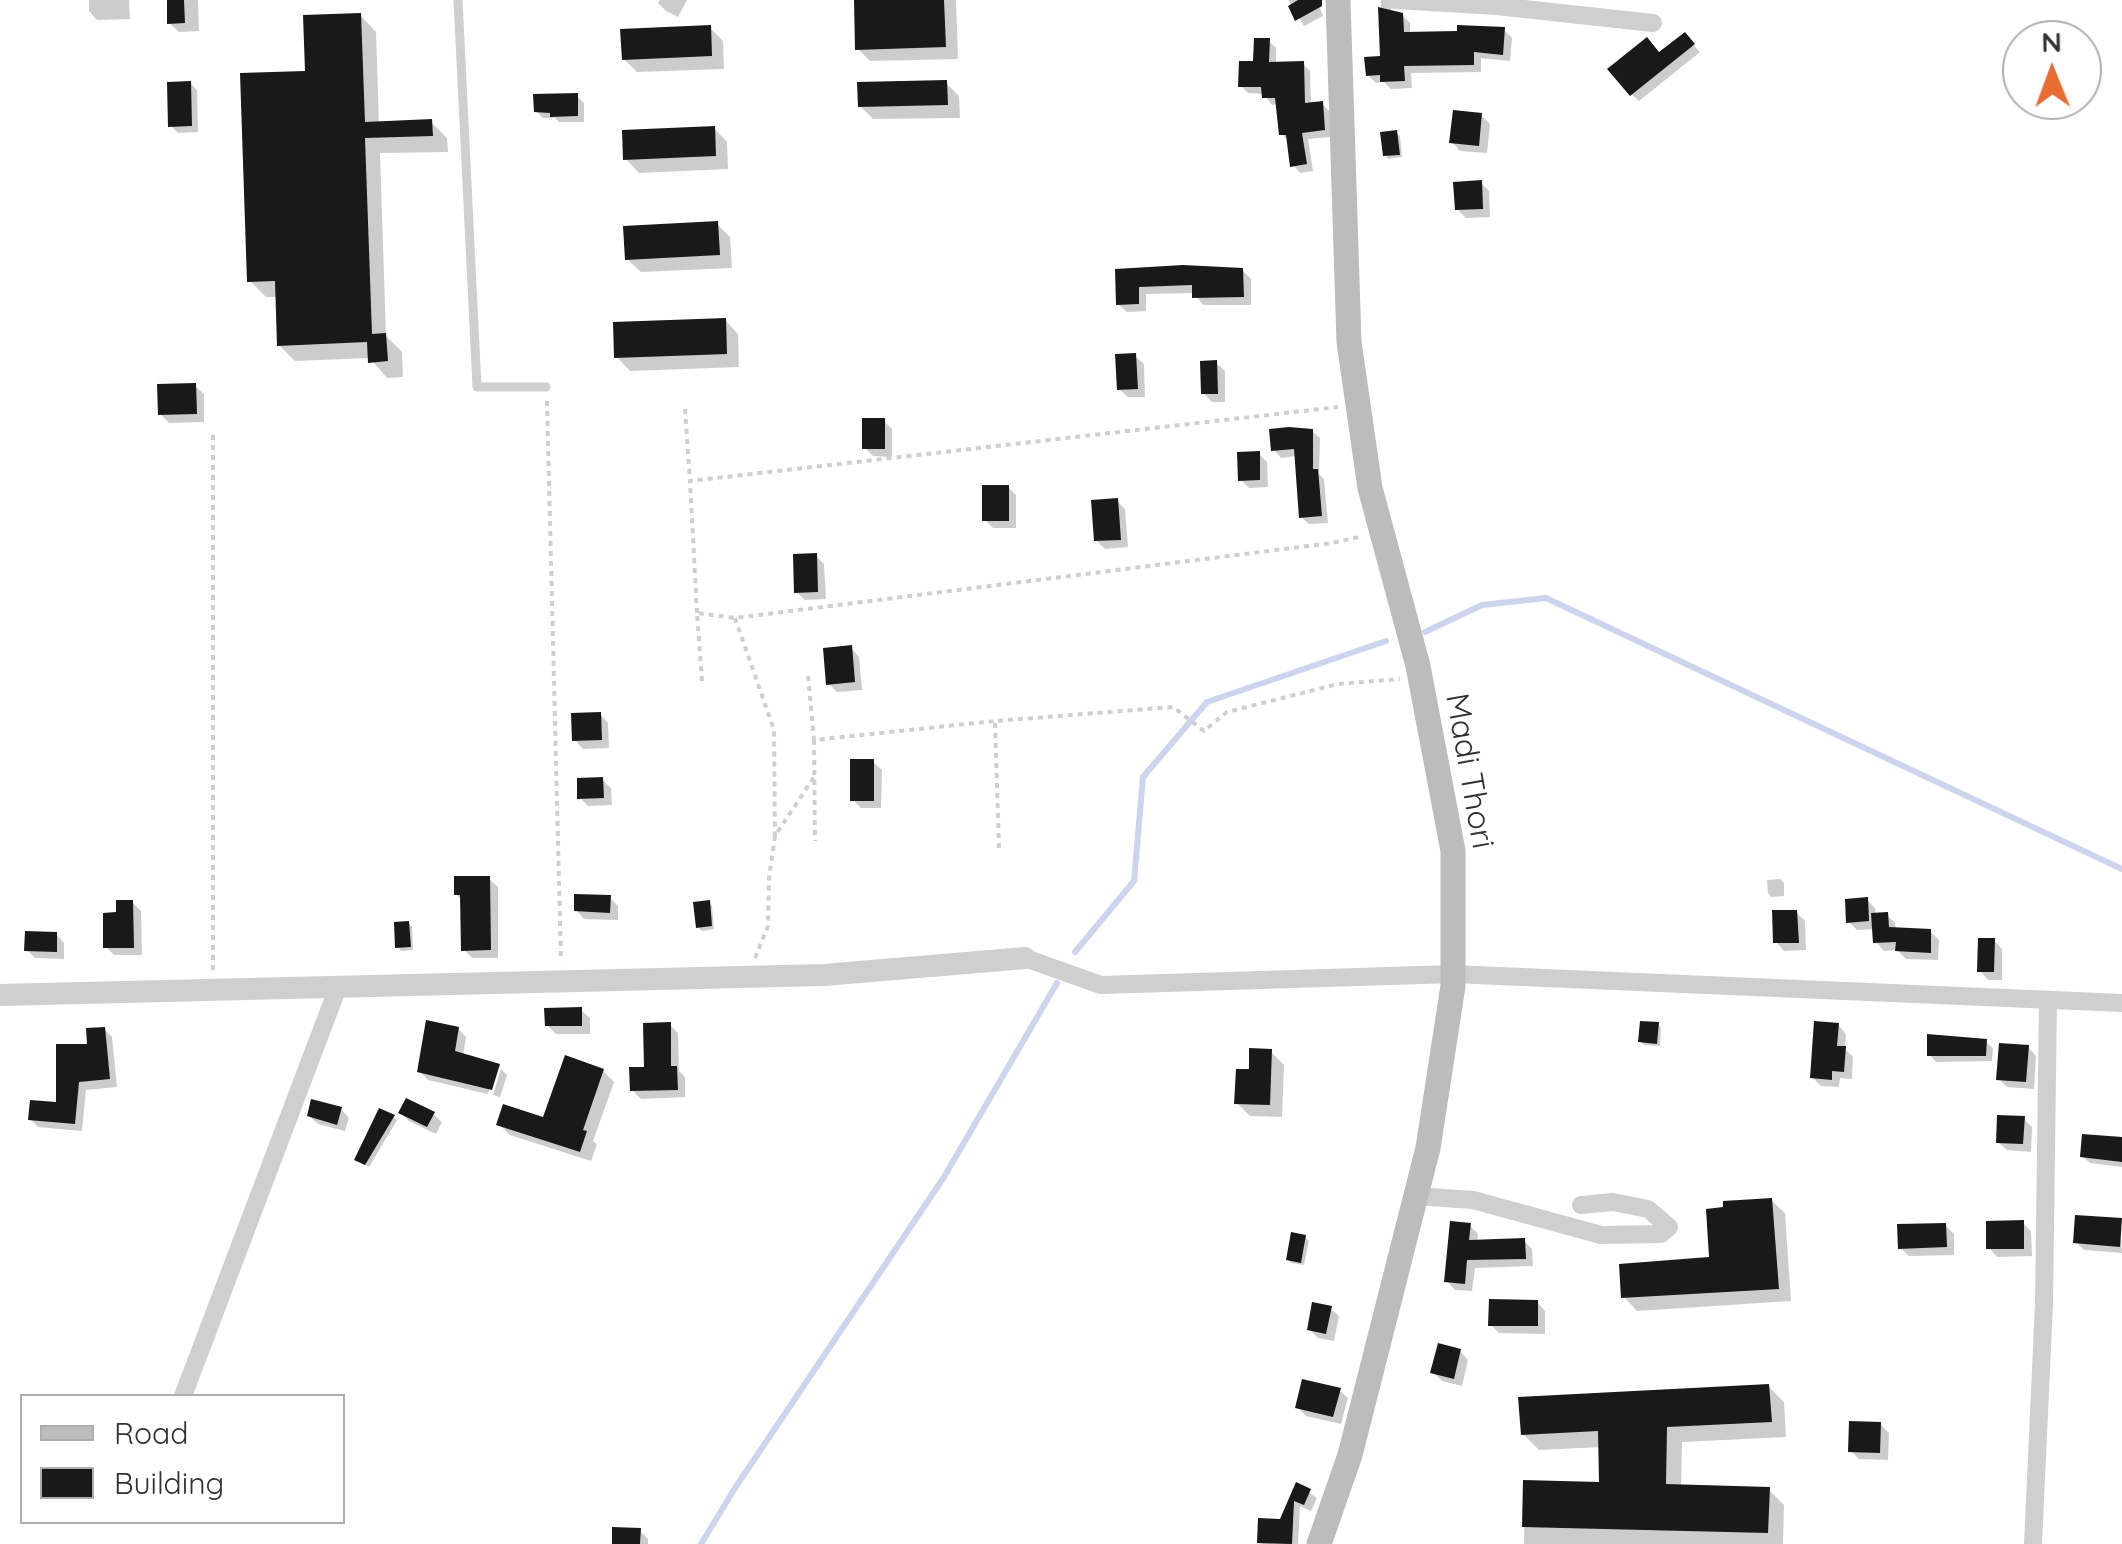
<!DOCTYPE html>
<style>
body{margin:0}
#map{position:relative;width:2122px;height:1544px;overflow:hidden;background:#fff;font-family:Quicksand,sans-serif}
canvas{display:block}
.legend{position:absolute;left:20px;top:1394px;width:325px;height:130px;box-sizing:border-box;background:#fff;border:2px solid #adadad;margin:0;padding:12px 18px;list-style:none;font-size:30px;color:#323232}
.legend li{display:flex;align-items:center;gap:20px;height:50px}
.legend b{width:50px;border:2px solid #adadad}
.north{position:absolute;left:2002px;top:20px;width:100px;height:100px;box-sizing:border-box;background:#fff;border:2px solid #adadad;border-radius:50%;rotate:359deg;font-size:28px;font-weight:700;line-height:40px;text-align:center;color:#323232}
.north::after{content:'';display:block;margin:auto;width:35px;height:45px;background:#e86c34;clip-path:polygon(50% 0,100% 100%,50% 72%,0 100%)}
</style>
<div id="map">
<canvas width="2122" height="1544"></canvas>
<ul class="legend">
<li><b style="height:12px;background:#bcbcbc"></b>Road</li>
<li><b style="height:28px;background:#191919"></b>Building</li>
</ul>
<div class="north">N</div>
</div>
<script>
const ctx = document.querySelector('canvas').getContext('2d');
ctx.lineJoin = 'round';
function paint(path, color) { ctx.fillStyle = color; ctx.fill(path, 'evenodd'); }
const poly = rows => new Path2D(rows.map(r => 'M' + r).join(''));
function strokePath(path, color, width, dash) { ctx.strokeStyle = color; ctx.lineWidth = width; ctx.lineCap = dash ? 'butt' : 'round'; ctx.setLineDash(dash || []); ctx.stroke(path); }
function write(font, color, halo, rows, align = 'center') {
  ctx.font = font + ' Quicksand,sans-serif'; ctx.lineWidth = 10; ctx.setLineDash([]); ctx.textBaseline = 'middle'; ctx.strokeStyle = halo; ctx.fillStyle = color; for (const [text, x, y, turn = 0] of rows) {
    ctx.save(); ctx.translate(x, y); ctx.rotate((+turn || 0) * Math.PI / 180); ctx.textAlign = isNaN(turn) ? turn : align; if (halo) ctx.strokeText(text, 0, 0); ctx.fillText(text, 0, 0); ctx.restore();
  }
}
paint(poly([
 [89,0,129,0,130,19,97,20,89,11],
 [168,0,198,0,199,31,179,32,169,23],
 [660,0,687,0,678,17,666,11,658,3],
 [856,0,956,0,958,59,870,61,858,49],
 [1288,0,1317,0,1323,16,1304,26],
 [1381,0,1393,0,1390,14,1402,15,1410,23,1410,34,1504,30,1512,38,1510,61,1481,58,1481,72,1411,73,1412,88,1391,89,1384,82,1376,83,1368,75,1382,58],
 [360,15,376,32,379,124,431,122,447,138,448,152,380,153,386,336,402,352,403,377,387,378,370,358,295,361,279,345,278,297,266,297,250,281,308,73],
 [710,28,723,41,724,69,637,72,624,59],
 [1684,35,1700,52,1639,101,1631,94,1660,55],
 [1269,41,1276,48,1276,64,1303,64,1310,71,1311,105,1322,104,1329,111,1331,137,1308,139,1313,171,1300,173,1293,165,1289,142,1282,134,1278,104,1272,105,1264,94,1248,93,1241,86],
 [190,83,197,90,198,132,178,133,171,126],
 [946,83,959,96,960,118,873,119,860,106],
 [577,96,584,103,584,122,559,122,555,118,543,118,536,111],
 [1481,115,1490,124,1487,153,1460,151,1452,142],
 [714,128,727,142,728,169,639,173,626,159],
 [1396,133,1400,136,1402,157,1388,159,1385,155],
 [1481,183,1489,191,1490,217,1466,218,1457,209],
 [717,224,730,237,732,268,641,272,627,259],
 [1242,270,1251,279,1251,305,1203,305,1194,293,1146,294,1146,311,1127,312,1118,304,1117,272],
 [725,320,738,334,739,367,630,371,617,357],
 [1135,356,1144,364,1145,397,1128,397,1119,389],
 [1216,363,1225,371,1225,402,1212,402,1203,393],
 [195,386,204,394,204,422,169,423,160,414],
 [884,421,892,429,892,457,873,456,865,448],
 [1312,431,1320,438,1319,474,1324,479,1328,523,1309,524,1301,517,1297,456,1281,458,1274,450],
 [1259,454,1267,462,1268,487,1249,488,1240,479],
 [1008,487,1016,495,1016,528,993,528,985,520],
 [1117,501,1125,509,1128,547,1105,549,1096,540],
 [816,556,824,564,826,599,805,600,796,592],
 [851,648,859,657,862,690,837,692,829,684],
 [600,714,608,723,609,748,583,749,575,740],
 [873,762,882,770,881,808,861,808,853,800],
 [602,780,611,788,612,805,588,806,580,798],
 [489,879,498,887,498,958,472,958,464,950,462,900,456,894],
 [1780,879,1784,883,1784,896,1771,897,1768,893,1767,880],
 [610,898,618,906,618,920,584,919,576,910],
 [1867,900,1875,908,1876,916,1887,915,1895,923,1896,930,1930,931,1939,940,1938,960,1906,959,1897,950,1884,951,1876,942,1875,929,1857,930,1849,922],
 [132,902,141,911,142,955,114,955,106,947,119,915],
 [709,903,712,906,714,929,702,931,698,927],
 [1796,912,1805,921,1806,950,1784,951,1776,942],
 [408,923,412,927,413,950,401,951,398,947],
 [56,934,64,943,64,959,35,958,27,950],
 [1994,940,2002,949,2002,980,1988,980,1980,971],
 [581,1010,590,1018,590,1034,556,1034,547,1025],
 [1658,1024,1661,1028,1660,1046,1644,1045,1641,1041],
 [670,1025,678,1033,679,1071,685,1077,685,1097,641,1099,632,1090],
 [1838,1025,1846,1034,1845,1049,1853,1057,1852,1079,1840,1078,1839,1087,1821,1086,1813,1078],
 [104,1029,112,1037,117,1087,86,1090,82,1131,38,1127,30,1119,58,1105,90,1047],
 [458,1029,466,1037,463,1056,501,1068,496,1068,488,1094,428,1080,419,1071],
 [1986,1042,1993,1048,1992,1061,1936,1062,1930,1055],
 [2028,1047,2036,1056,2034,1089,2007,1087,1999,1079],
 [1271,1052,1284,1065,1282,1117,1250,1116,1237,1103],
 [501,1069,507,1075,500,1097,493,1095],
 [603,1071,614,1082,593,1141,597,1144,591,1161,510,1135,499,1124,545,1120],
 [341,1109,349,1118,345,1131,318,1124,309,1116],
 [401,1113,433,1114,442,1122,436,1134,409,1121],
 [393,1117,397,1120,369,1167,361,1163],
 [2024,1119,2032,1127,2031,1152,2007,1150,1998,1142],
 [2122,1139,2122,1167,2090,1163,2082,1156],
 [1771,1200,1785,1213,1791,1301,1637,1311,1624,1297,1712,1260],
 [2120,1221,2122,1253,2084,1250,2076,1242],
 [2023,1223,2031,1231,2032,1256,1997,1257,1989,1248],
 [1945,1225,1954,1234,1954,1255,1909,1256,1900,1248],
 [1470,1226,1478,1234,1477,1242,1524,1241,1532,1249,1533,1266,1475,1268,1472,1291,1455,1290,1447,1281],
 [1305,1237,1309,1241,1304,1265,1292,1263,1288,1260],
 [1537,1302,1545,1311,1545,1334,1499,1333,1491,1325],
 [1330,1308,1339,1316,1334,1341,1318,1338,1309,1329],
 [1460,1351,1468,1360,1462,1386,1442,1381,1433,1372],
 [1768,1386,1784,1402,1786,1437,1682,1442,1681,1487,1769,1490,1784,1505,1783,1544,1524,1544,1525,1483,1602,1485,1601,1447,1539,1450,1523,1434],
 [1339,1390,1348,1398,1341,1424,1306,1416,1298,1407],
 [1880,1424,1889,1433,1888,1460,1859,1459,1851,1451],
 [1298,1485,1317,1498,1311,1511,1300,1506,1298,1544,1262,1544,1260,1542,1281,1521],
 [640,1531,648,1539,648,1544,614,1544]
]), '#0003');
strokePath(poly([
 [1425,632,1482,605,1546,598,2122,869],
 [1075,952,1134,881,1143,777,1207,702,1386,641],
 [701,1544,735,1488,944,1177,1057,983]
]), '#ccd4ee', 6);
paint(poly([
 [167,0,184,0,185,23,167,24],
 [854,0,944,0,946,47,855,50],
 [1298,0,1322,0,1322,6,1295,21,1288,6],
 [1378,7,1403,13,1404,32,1457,31,1457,25,1505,27,1503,55,1474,52,1474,65,1404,66,1405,81,1380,82,1380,75,1366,76,1364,57,1380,56],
 [361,13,365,122,432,119,433,136,365,138,372,334,386,333,388,361,368,363,367,342,277,346,275,281,247,282,240,73,305,71,303,15],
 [711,25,712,56,622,60,620,29],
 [1685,32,1695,44,1630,96,1607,69,1647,37,1659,52],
 [1254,38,1270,38,1269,62,1304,61,1305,103,1323,101,1325,130,1302,133,1307,164,1290,167,1286,135,1279,135,1275,98,1262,98,1261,87,1238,87,1239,61,1253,61],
 [947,80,948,105,858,107,857,82],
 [191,81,192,126,168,127,167,82],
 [578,93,578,116,550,117,550,113,534,112,533,94],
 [1453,110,1482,113,1479,146,1449,143],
 [715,126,716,156,623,160,622,130],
 [1397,130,1400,155,1383,156,1380,132],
 [1482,180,1483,209,1455,210,1453,182],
 [718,221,720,255,625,260,623,226],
 [1183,265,1243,268,1244,297,1192,298,1192,285,1139,287,1139,304,1116,305,1115,269],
 [726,318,727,354,614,358,613,322],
 [1136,353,1138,389,1117,390,1115,354],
 [1217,360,1218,394,1201,394,1200,361],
 [196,383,197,414,158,415,157,384],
 [862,418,885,418,885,449,862,449],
 [1289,427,1313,429,1313,469,1318,469,1322,516,1299,518,1294,449,1271,451,1269,429],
 [1260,451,1260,480,1238,481,1237,452],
 [982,485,1009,485,1009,521,982,521],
 [1118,498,1121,540,1094,541,1091,500],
 [817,553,818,592,794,593,793,554],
 [852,645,855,682,826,685,823,648],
 [601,712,602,740,572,741,571,713],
 [850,759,874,759,874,801,850,801],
 [603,777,604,798,577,799,577,778],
 [454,876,490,876,491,950,461,951,460,895,454,895],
 [574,894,611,895,610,913,574,911],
 [1868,897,1869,921,1846,923,1845,899],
 [116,900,133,900,134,948,103,948,103,913,116,912],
 [710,900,712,926,696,928,693,902],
 [1772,910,1797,910,1799,943,1773,943],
 [1888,912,1889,927,1931,929,1931,953,1895,951,1896,942,1873,943,1871,913],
 [409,921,411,947,395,948,394,922],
 [25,931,57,932,57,952,24,951],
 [1978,938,1995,938,1994,972,1977,972],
 [582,1007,582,1026,545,1026,544,1008],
 [426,1020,459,1027,455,1051,500,1064,492,1090,417,1072],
 [1640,1021,1659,1022,1657,1044,1638,1042],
 [1814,1021,1839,1023,1837,1046,1846,1046,1844,1072,1832,1071,1832,1080,1810,1078],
 [671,1022,671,1066,677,1066,678,1090,630,1091,629,1067,644,1067,643,1023],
 [105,1027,110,1079,79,1082,75,1124,28,1120,30,1100,56,1102,56,1044,87,1044,86,1028],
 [1927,1034,1987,1039,1986,1056,1927,1056],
 [1999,1043,2029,1045,2026,1082,1996,1080],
 [1249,1048,1272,1049,1270,1105,1234,1104,1236,1069,1249,1069],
 [565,1055,604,1069,583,1130,587,1131,580,1152,496,1125,503,1104,543,1117],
 [406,1098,435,1112,427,1127,398,1113],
 [311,1099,342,1107,337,1125,307,1116],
 [379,1108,395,1115,365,1165,354,1160],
 [1997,1115,2025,1116,2023,1144,1996,1143],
 [2082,1134,2122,1137,2122,1162,2080,1157],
 [1772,1198,1779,1289,1621,1298,1619,1264,1709,1257,1706,1209,1723,1207,1723,1201],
 [2075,1215,2122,1218,2120,1247,2073,1243],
 [2024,1220,2024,1249,1986,1249,1986,1221],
 [1450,1221,1471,1223,1469,1240,1525,1238,1526,1259,1467,1260,1465,1284,1444,1282],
 [1946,1223,1947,1247,1898,1249,1897,1224],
 [1291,1232,1306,1235,1301,1263,1286,1260],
 [1489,1299,1538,1300,1538,1326,1488,1326],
 [1312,1302,1332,1306,1326,1334,1307,1330],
 [1438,1343,1461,1349,1454,1379,1430,1373],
 [1302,1379,1341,1388,1333,1417,1295,1408],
 [1769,1384,1772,1422,1667,1427,1666,1484,1770,1487,1768,1533,1522,1527,1523,1480,1599,1482,1598,1431,1521,1435,1518,1397],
 [1849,1421,1881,1422,1880,1453,1848,1452],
 [1296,1482,1311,1489,1304,1505,1294,1501,1292,1544,1257,1543,1258,1518,1280,1519],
 [612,1527,641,1528,640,1544,612,1544]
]), '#191919');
strokePath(poly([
 [547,401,561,961],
 [685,409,690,481],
 [213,435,213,970],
 [697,613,690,481,1338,407],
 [735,618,774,730,775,836],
 [808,676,814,740,995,721],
 [702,681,697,613,735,618,1332,543,1363,536],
 [814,740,815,841],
 [999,848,995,721,1173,707,1204,731,1227,712,1338,684,1400,679],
 [755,958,768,926,769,877,775,836,814,777]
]), '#cfcfcf', 4, [5, 5]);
strokePath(poly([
 [458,0,477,387,546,387]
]), '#cfcfcf', 9);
strokePath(poly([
 [1395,0,1497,6,1653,23],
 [1025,958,1101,985,1453,974,2122,1003],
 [1416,1196,1473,1200,1601,1235,1661,1234,1669,1227,1648,1209,1613,1202,1581,1205],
 [183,1396,338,987],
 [2033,1544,2044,1304,2048,1000]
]), '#cfcfcf', 18);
strokePath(poly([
 [0,995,824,975,1025,958]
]), '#cfcfcf', 22);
strokePath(poly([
 [1319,1544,1350,1455,1428,1148,1453,986,1453,851,1418,666,1370,488,1349,342,1338,0]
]), '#bcbcbc', 25);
write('32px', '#323232', '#fff', [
 ["Madi Thori",1469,771,80]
]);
</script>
